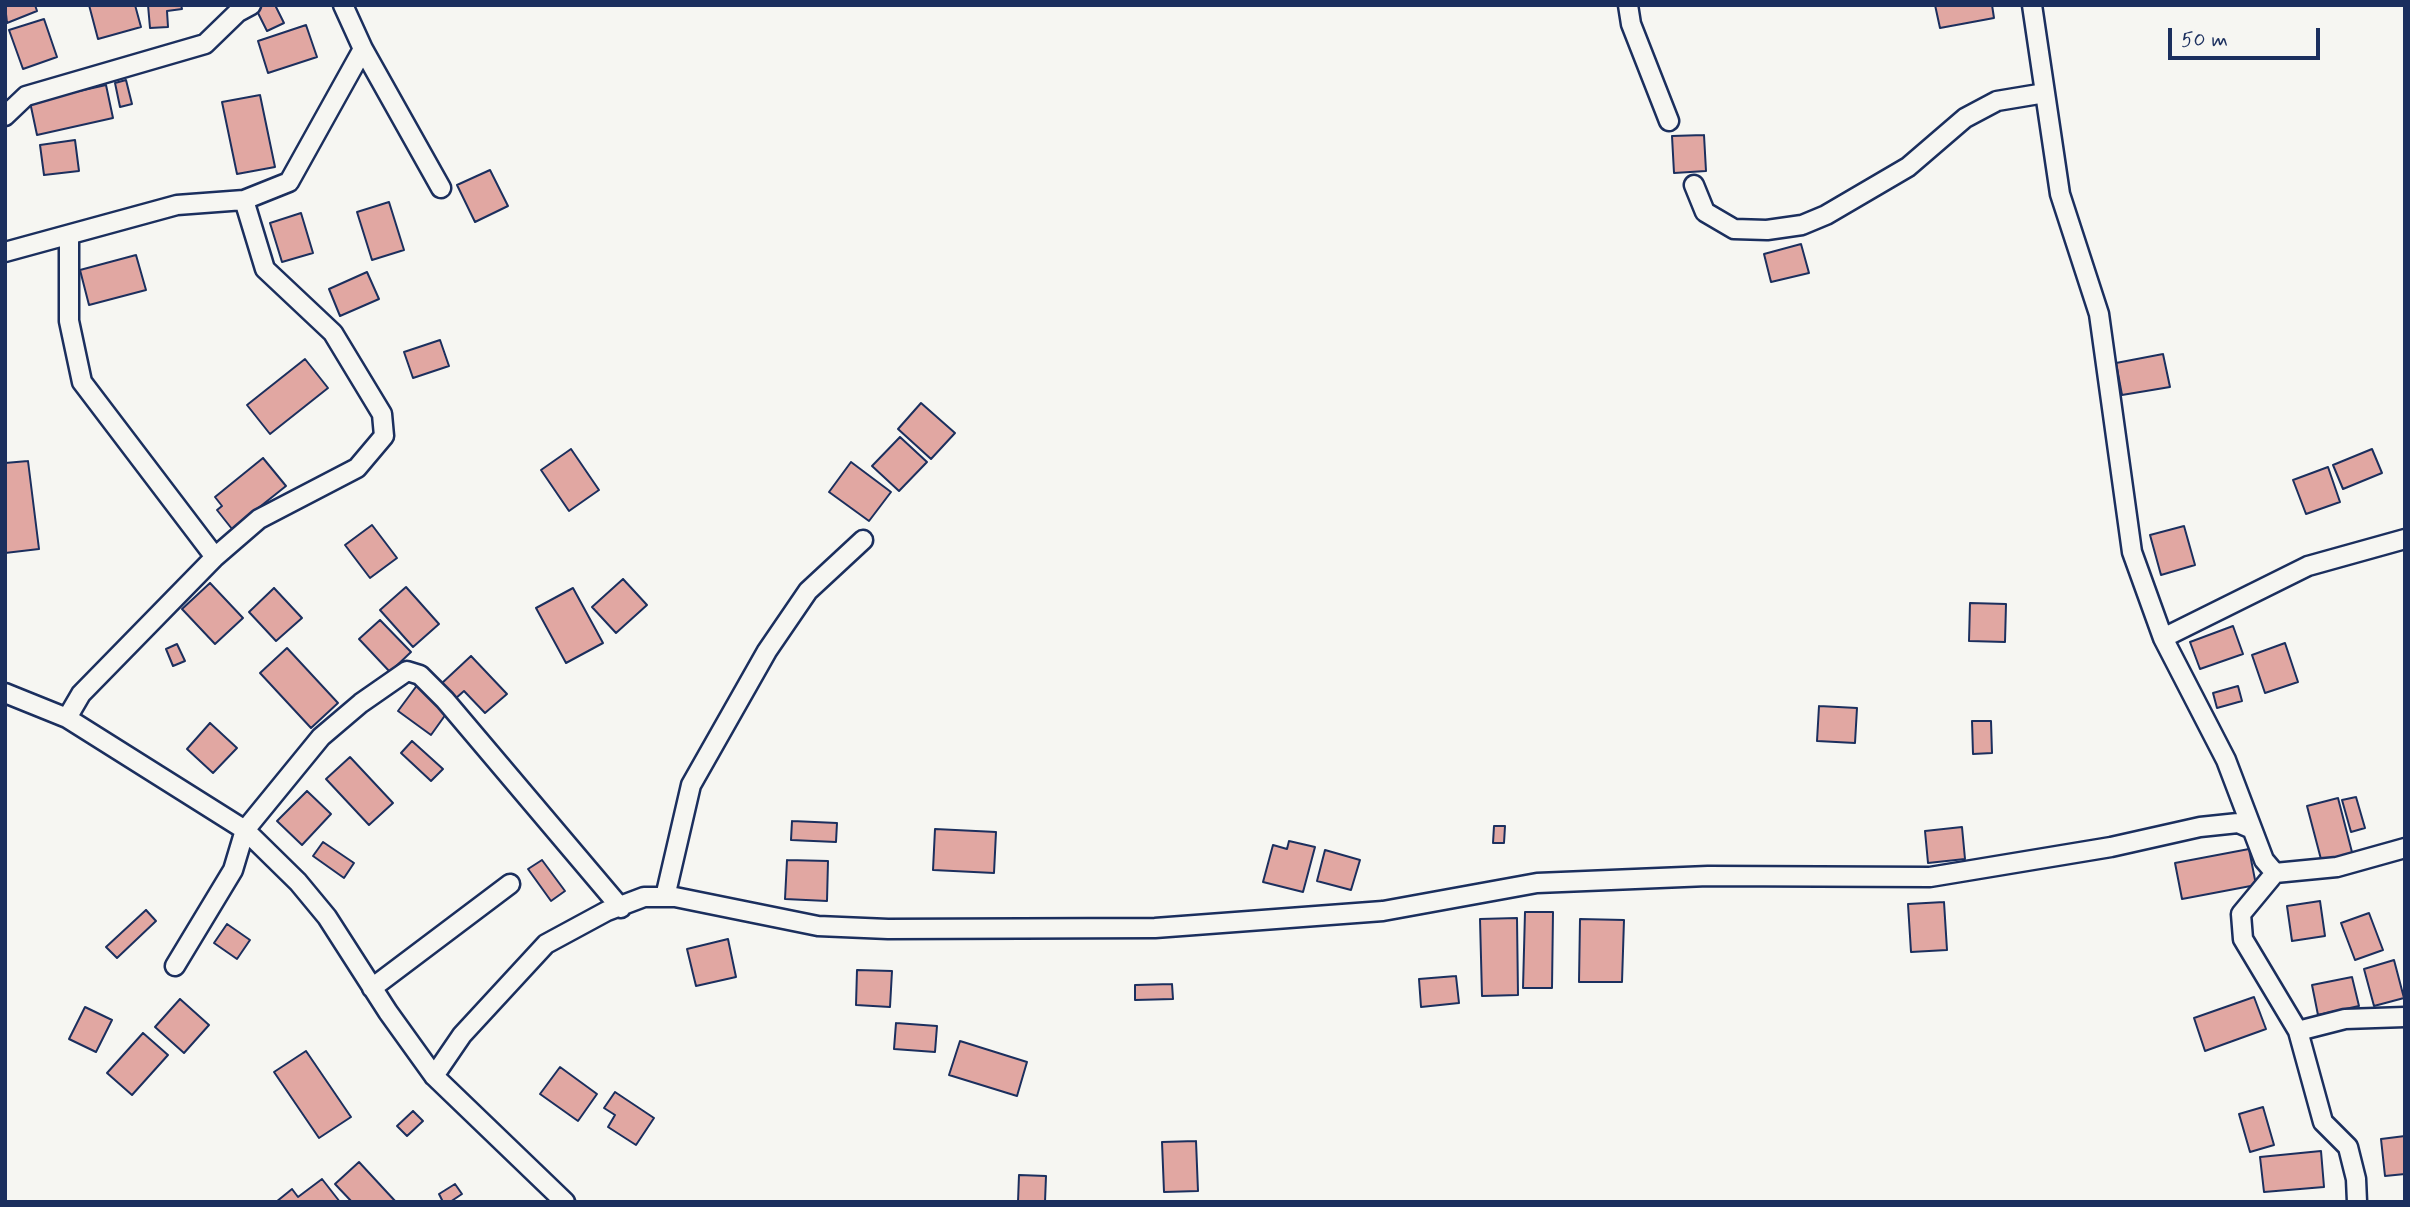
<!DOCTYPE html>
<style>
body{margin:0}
#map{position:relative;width:2410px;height:1207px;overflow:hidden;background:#f6f6f2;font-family:Mynerve,sans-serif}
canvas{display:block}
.frame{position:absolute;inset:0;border:7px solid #1b2f5e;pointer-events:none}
.scale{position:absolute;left:2168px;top:28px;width:152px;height:32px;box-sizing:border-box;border:4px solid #1b2f5e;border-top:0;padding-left:9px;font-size:21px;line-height:24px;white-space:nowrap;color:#1b2f5e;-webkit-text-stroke:5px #f6f6f2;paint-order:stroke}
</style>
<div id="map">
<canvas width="2410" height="1207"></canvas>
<div class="frame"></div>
<div class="scale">50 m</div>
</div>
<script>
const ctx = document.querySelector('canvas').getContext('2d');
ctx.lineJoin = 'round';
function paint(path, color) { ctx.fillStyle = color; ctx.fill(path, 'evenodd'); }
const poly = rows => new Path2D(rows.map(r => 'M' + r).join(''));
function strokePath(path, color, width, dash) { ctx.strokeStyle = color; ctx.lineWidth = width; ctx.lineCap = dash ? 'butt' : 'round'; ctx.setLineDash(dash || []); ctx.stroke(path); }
const building = poly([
 [5,5,35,5,37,11,7,23,5,5],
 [89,5,135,5,141,27,98,39,89,5],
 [148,5,181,5,182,9,167,11,168,27,150,28,148,5],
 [259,5,275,5,284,23,267,31,255,7,259,5],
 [1935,5,1992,5,1994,18,1940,28,1935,5],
 [44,19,57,57,23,69,9,30,44,19],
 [306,25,317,57,268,73,258,41,306,25],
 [126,80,132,104,120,107,115,83,126,80],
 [106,85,113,118,37,135,30,102,106,85],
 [260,95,275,167,237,174,222,102,260,95],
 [1704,135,1706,171,1674,173,1672,136,1704,135],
 [75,140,79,171,44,175,40,145,75,140],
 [490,170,508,206,475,222,457,185,490,170],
 [389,202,404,250,372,260,357,212,389,202],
 [301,213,313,253,282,262,270,223,301,213],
 [1801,244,1809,273,1771,282,1764,254,1801,244],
 [136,255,146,290,89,305,80,270,136,255],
 [367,272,379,299,340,316,329,289,367,272],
 [440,340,449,366,413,378,404,352,440,340],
 [2163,354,2170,387,2122,395,2116,363,2163,354],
 [305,359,328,388,270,434,247,405,305,359],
 [921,403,955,433,931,459,898,429,921,403],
 [900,437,927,462,899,491,872,466,900,437],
 [571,449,599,490,569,511,541,470,571,449],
 [2372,449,2382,473,2343,489,2333,465,2372,449],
 [263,458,286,486,232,529,217,510,222,506,215,497,263,458],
 [28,461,39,549,5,553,5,463,28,461],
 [851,462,891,492,869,521,829,492,851,462],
 [2328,467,2340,502,2306,514,2293,480,2328,467],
 [372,525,397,558,370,578,345,545,372,525],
 [2184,526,2195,565,2161,575,2150,535,2184,526],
 [623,579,647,605,616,633,592,607,623,579],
 [210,583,243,618,215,644,182,609,210,583],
 [406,587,439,624,413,647,380,610,406,587],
 [274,588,302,618,276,641,249,612,274,588],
 [573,588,603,643,566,663,536,608,573,588],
 [1970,603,2006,604,2005,642,1969,641,1970,603],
 [380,620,411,652,390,672,359,639,380,620],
 [2233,626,2243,654,2200,669,2190,642,2233,626],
 [2285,643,2298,682,2265,693,2252,655,2285,643],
 [177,644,185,661,173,666,166,649,177,644],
 [287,648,338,703,311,728,260,673,287,648],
 [471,656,507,694,485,713,464,691,455,699,441,684,471,656],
 [418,684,451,707,431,735,398,711,418,684],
 [2238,686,2242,701,2217,708,2213,693,2238,686],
 [1819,706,1857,708,1855,743,1817,741,1819,706],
 [1972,721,1991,721,1992,753,1973,754,1972,721],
 [210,723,237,748,213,773,187,749,210,723],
 [412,741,443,769,431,781,401,753,412,741],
 [350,757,393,803,369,825,326,779,350,757],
 [307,791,331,814,302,845,277,821,307,791],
 [2356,797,2365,828,2351,832,2342,800,2356,797],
 [2338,798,2353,856,2322,863,2307,806,2338,798],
 [792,821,837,823,836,842,791,840,792,821],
 [1494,826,1505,826,1504,843,1493,843,1494,826],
 [1962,827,1965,859,1928,863,1925,831,1962,827],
 [935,829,996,832,994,873,933,870,935,829],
 [1289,841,1315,847,1303,892,1263,882,1273,845,1287,849,1289,841],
 [323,842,354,863,344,878,313,856,323,842],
 [2249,849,2256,885,2182,899,2175,863,2249,849],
 [1325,850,1360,860,1351,890,1317,881,1325,850],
 [542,860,565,891,551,901,528,869,542,860],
 [787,860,828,861,827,901,785,899,787,860],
 [2320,901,2325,936,2292,941,2287,906,2320,901],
 [1944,902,1947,950,1911,952,1908,904,1944,902],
 [146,910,156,921,117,958,106,947,146,910],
 [1525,912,1553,912,1552,988,1523,988,1525,912],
 [2369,913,2383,950,2355,960,2341,923,2369,913],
 [1517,918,1518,995,1482,996,1480,919,1517,918],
 [1580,919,1624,920,1622,982,1579,982,1580,919],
 [227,924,250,940,237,959,214,943,227,924],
 [728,939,736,977,696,986,687,949,728,939],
 [2394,960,2404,998,2374,1006,2364,969,2394,960],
 [857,970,892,971,890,1007,856,1005,857,970],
 [1456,976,1459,1003,1421,1007,1419,979,1456,976],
 [2352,977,2359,1006,2318,1015,2312,985,2352,977],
 [1172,984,1173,999,1135,1000,1135,985,1172,984],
 [2254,997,2266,1029,2205,1051,2194,1018,2254,997],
 [180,999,209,1025,184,1053,155,1027,180,999],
 [85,1007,112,1020,96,1052,69,1039,85,1007],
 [896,1023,937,1026,935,1052,894,1049,896,1023],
 [143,1033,168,1055,132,1095,107,1073,143,1033],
 [960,1041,1027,1062,1017,1096,949,1075,960,1041],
 [306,1051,351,1117,319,1138,274,1072,306,1051],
 [560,1067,597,1094,578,1121,540,1094,560,1067],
 [615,1092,654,1118,636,1145,608,1127,615,1115,604,1108,615,1092],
 [2263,1107,2274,1145,2250,1152,2239,1114,2263,1107],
 [413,1111,423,1121,407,1136,397,1126,413,1111],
 [2405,1136,2405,1174,2385,1176,2381,1139,2405,1136],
 [1196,1141,1198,1191,1164,1192,1162,1142,1196,1141],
 [2321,1151,2324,1187,2264,1192,2260,1157,2321,1151],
 [359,1162,396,1202,352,1202,335,1184,359,1162],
 [1019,1175,1046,1176,1045,1202,1018,1202,1019,1175],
 [322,1179,340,1202,276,1202,292,1189,298,1197,322,1179],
 [455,1184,462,1194,450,1202,443,1202,439,1194,455,1184]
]);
paint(building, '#e1a7a2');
strokePath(building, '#1b2f5e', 2);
const street = poly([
 [343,5,363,49,441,188],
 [1628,5,1631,24,1669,121],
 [2032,5,2060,194,2099,314,2132,552,2163,638,2226,760,2264,860,2275,873,2337,867,2405,848],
 [5,116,26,96,205,44,238,12,251,5],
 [1694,185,1705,212,1734,229,1767,230,1802,225,1826,215,1908,167,1965,118,1997,101,2045,93],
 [69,235,69,321,82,382,215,557],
 [5,252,177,205,244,200,289,182,363,49],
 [2163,638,2308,566,2405,539],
 [5,693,67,718,245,830,298,882,327,917,388,1012,434,1076,565,1202],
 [67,718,81,694,215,557,259,519,357,468,384,436,382,414,333,333,265,269,244,200],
 [2275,873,2241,914,2243,939,2298,1031,2323,1122,2348,1147,2356,1179,2357,1202],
 [665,897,691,785,767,651,808,591,863,540],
 [175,966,233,870,245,830,321,737,361,703,407,671,420,675,445,700,621,908],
 [372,988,510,884],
 [2298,1031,2345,1019,2405,1017],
 [434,1076,462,1035,546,944,607,911,644,897,675,897,818,926,888,929,1155,928,1383,911,1537,883,1708,876,1930,877,2111,847,2200,827,2238,823,2252,829]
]);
strokePath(street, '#1b2f5e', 23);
strokePath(street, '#f6f6f2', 18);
</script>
